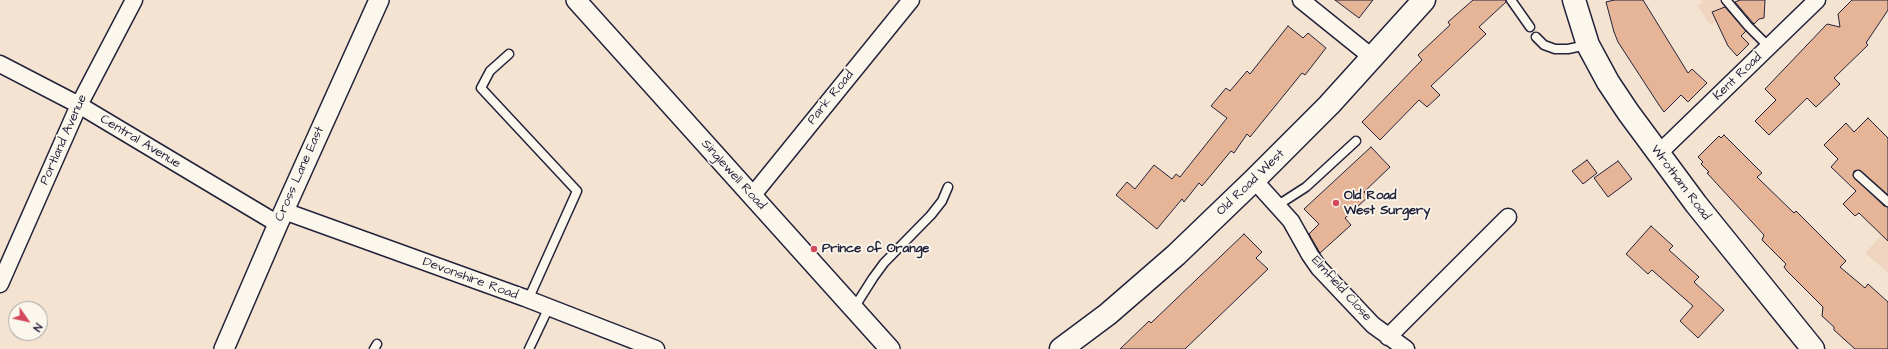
<!DOCTYPE html>
<style>
body{margin:0}
#map{position:relative;width:1888px;height:349px;overflow:hidden;background:#f5e3d2;font-family:"Architects Daughter",sans-serif}
canvas{display:block}
.north{position:absolute;left:8px;top:301px;width:40px;height:40px;box-sizing:border-box;background:#fbf7ec;border:1px solid #a4a2a5;border-radius:50%;rotate:124deg;font-size:11px;font-weight:700;line-height:16px;text-align:center;color:#22223b}
.north::after{content:'';display:block;margin:auto;width:14px;height:18px;background:#d1495b;clip-path:polygon(50% 0,100% 100%,50% 72%,0 100%)}
</style>
<div id="map">
<canvas width="1888" height="349"></canvas>
<div class="north">N</div>
</div>
<script>
const ctx = document.querySelector('canvas').getContext('2d');
ctx.lineJoin = 'round';
function paint(path, color) { ctx.fillStyle = color; ctx.fill(path, 'evenodd'); }
const poly = rows => new Path2D(rows.map(r => 'M' + r).join(''));
function strokePath(path, color, width, dash) { ctx.strokeStyle = color; ctx.lineWidth = width; ctx.lineCap = dash ? 'butt' : 'round'; ctx.setLineDash(dash || []); ctx.stroke(path); }
function write(font, color, halo, rows, align = 'center') {
  ctx.font = font + ' "Architects Daughter",sans-serif'; ctx.lineWidth = 3.5; ctx.setLineDash([]); ctx.textBaseline = 'middle'; ctx.strokeStyle = halo; ctx.fillStyle = color; for (const [text, x, y, turn = 0] of rows) {
    ctx.save(); ctx.translate(x, y); ctx.rotate((+turn || 0) * Math.PI / 180); ctx.textAlign = isNaN(turn) ? turn : align; if (halo) ctx.strokeText(text, 0, 0); ctx.fillText(text, 0, 0); ctx.restore();
  }
}
paint(poly([
 [1701,0,1734,0,1761,32,1749,44,1738,32,1720,30,1716,22,1710,25,1697,5,1702,3],
 [1888,228,1888,273,1865,253]
]), '#f0d5c0');
const building = poly([
 [1335,0,1373,0,1359,18,1335,0],
 [1473,0,1506,0,1506,2,1479,27,1486,34,1431,86,1440,95,1427,107,1419,100,1380,140,1362,122,1422,60,1418,55,1450,25,1448,22,1473,0],
 [1614,0,1643,0,1688,73,1692,69,1707,83,1688,102,1681,95,1664,112,1659,105,1618,42,1614,32,1606,2,1614,0],
 [1740,0,1765,0,1764,18,1759,19,1754,24,1735,2,1740,0],
 [1852,0,1888,0,1888,10,1866,43,1868,45,1834,78,1840,84,1816,107,1807,98,1769,135,1755,121,1776,100,1765,89,1827,24,1840,27,1838,14,1852,0],
 [1725,7,1746,31,1741,36,1749,44,1737,56,1728,46,1712,12,1725,7],
 [1288,26,1303,38,1308,33,1326,48,1305,75,1302,73,1250,137,1247,134,1234,153,1231,151,1202,186,1199,183,1184,202,1182,199,1157,229,1116,195,1127,182,1135,189,1154,165,1172,179,1176,174,1180,177,1227,118,1211,106,1226,88,1230,91,1247,71,1250,74,1288,26],
 [1868,118,1888,138,1888,195,1861,171,1854,171,1853,176,1884,206,1888,207,1888,241,1859,213,1855,216,1843,204,1856,191,1831,167,1838,159,1824,145,1846,123,1854,132,1868,118],
 [1724,135,1762,173,1757,177,1794,213,1796,211,1846,261,1840,267,1865,288,1868,284,1888,302,1888,349,1855,349,1834,330,1834,327,1822,316,1823,307,1787,271,1784,267,1786,264,1762,240,1764,235,1707,173,1709,172,1701,164,1703,162,1698,157,1719,136,1721,138,1724,135],
 [1371,147,1390,167,1364,192,1368,197,1345,218,1351,225,1320,253,1309,234,1319,224,1304,209,1371,147],
 [1587,160,1597,173,1583,184,1572,171,1587,160],
 [1618,161,1632,179,1608,197,1594,178,1618,161],
 [1651,226,1673,246,1669,250,1699,277,1694,282,1724,310,1698,338,1680,321,1693,306,1652,270,1648,274,1626,254,1651,226],
 [1244,234,1262,252,1256,258,1268,269,1185,349,1120,349,1149,321,1151,323,1244,234]
]);
paint(building, '#e6b597');
strokePath(building, '#22223b', 1);
const service = poly([
 [1511,0,1530,27],
 [1726,0,1748,26,1769,47],
 [1536,37,1544,45,1555,49,1568,49,1587,45],
 [509,54,490,71,481,88,577,191,528,300],
 [1858,175,1888,202],
 [1278,205,1306,187,1356,141],
 [854,308,873,278,884,263,931,215,942,201,948,187],
 [374,349,377,344],
 [529,349,549,307]
]);
const minor = poly([
 [1301,0,1373,58],
 [0,64,79,105,278,224],
 [1659,153,1817,0],
 [1254,180,1291,221,1310,255,1319,268,1373,325,1406,349],
 [752,196,911,0],
 [284,211,525,298,656,349],
 [0,284,79,105,134,0],
 [1388,337,1508,217]
]);
const tertiary = poly([
 [576,0,890,349],
 [224,349,278,224,379,0]
]);
const secondary = poly([
 [1061,349,1108,314,1176,255,1254,180,1329,105,1424,0]
]);
const primary = poly([
 [1574,0,1588,45,1608,82,1628,112,1696,204,1813,349]
]);
strokePath(service, '#22223b', 11);
strokePath(minor, '#22223b', 19);
strokePath(tertiary, '#22223b', 22);
strokePath(secondary, '#22223b', 25);
strokePath(primary, '#22223b', 25);
strokePath(service, '#fbf7ec', 8);
strokePath(minor, '#fbf7ec', 16);
strokePath(tertiary, '#fbf7ec', 19);
strokePath(secondary, '#fbf7ec', 22);
strokePath(primary, '#fbf7ec', 22);
for (const [x, y, r, color] of [
 [1336,203,4,"#d1495b"],
 [814,249,4,"#d1495b"]
]) { const dot = new Path2D(); dot.arc(x, y, r, 0, 2 * Math.PI); ctx.fillStyle = color; ctx.fill(dot); strokePath(dot, '#fbf7ec', 1.5); }
write('13px', '#22223b', '#fbf7ec', [
 ["Kent Road",1738,77,-44],
 ["Park Road",831,98,-51],
 ["Portland Avenue",64,140,-66],
 ["Central Avenue",140,142,31],
 ["Cross Lane East",300,174,-66],
 ["Singlewell Road",733,175,48],
 ["Old Road West",1251,183,-44],
 ["Wrotham Road",1680,183,53],
 ["Devonshire Road",470,279,20],
 ["Elmfield Close",1341,289,48]
]);
write('bold 13px', '#22223b', '#fbf7ec', [
 ["Old Road",1344,196],
 ["West Surgery",1344,211],
 ["Prince of Orange",822,249]
], 'left');
</script>
